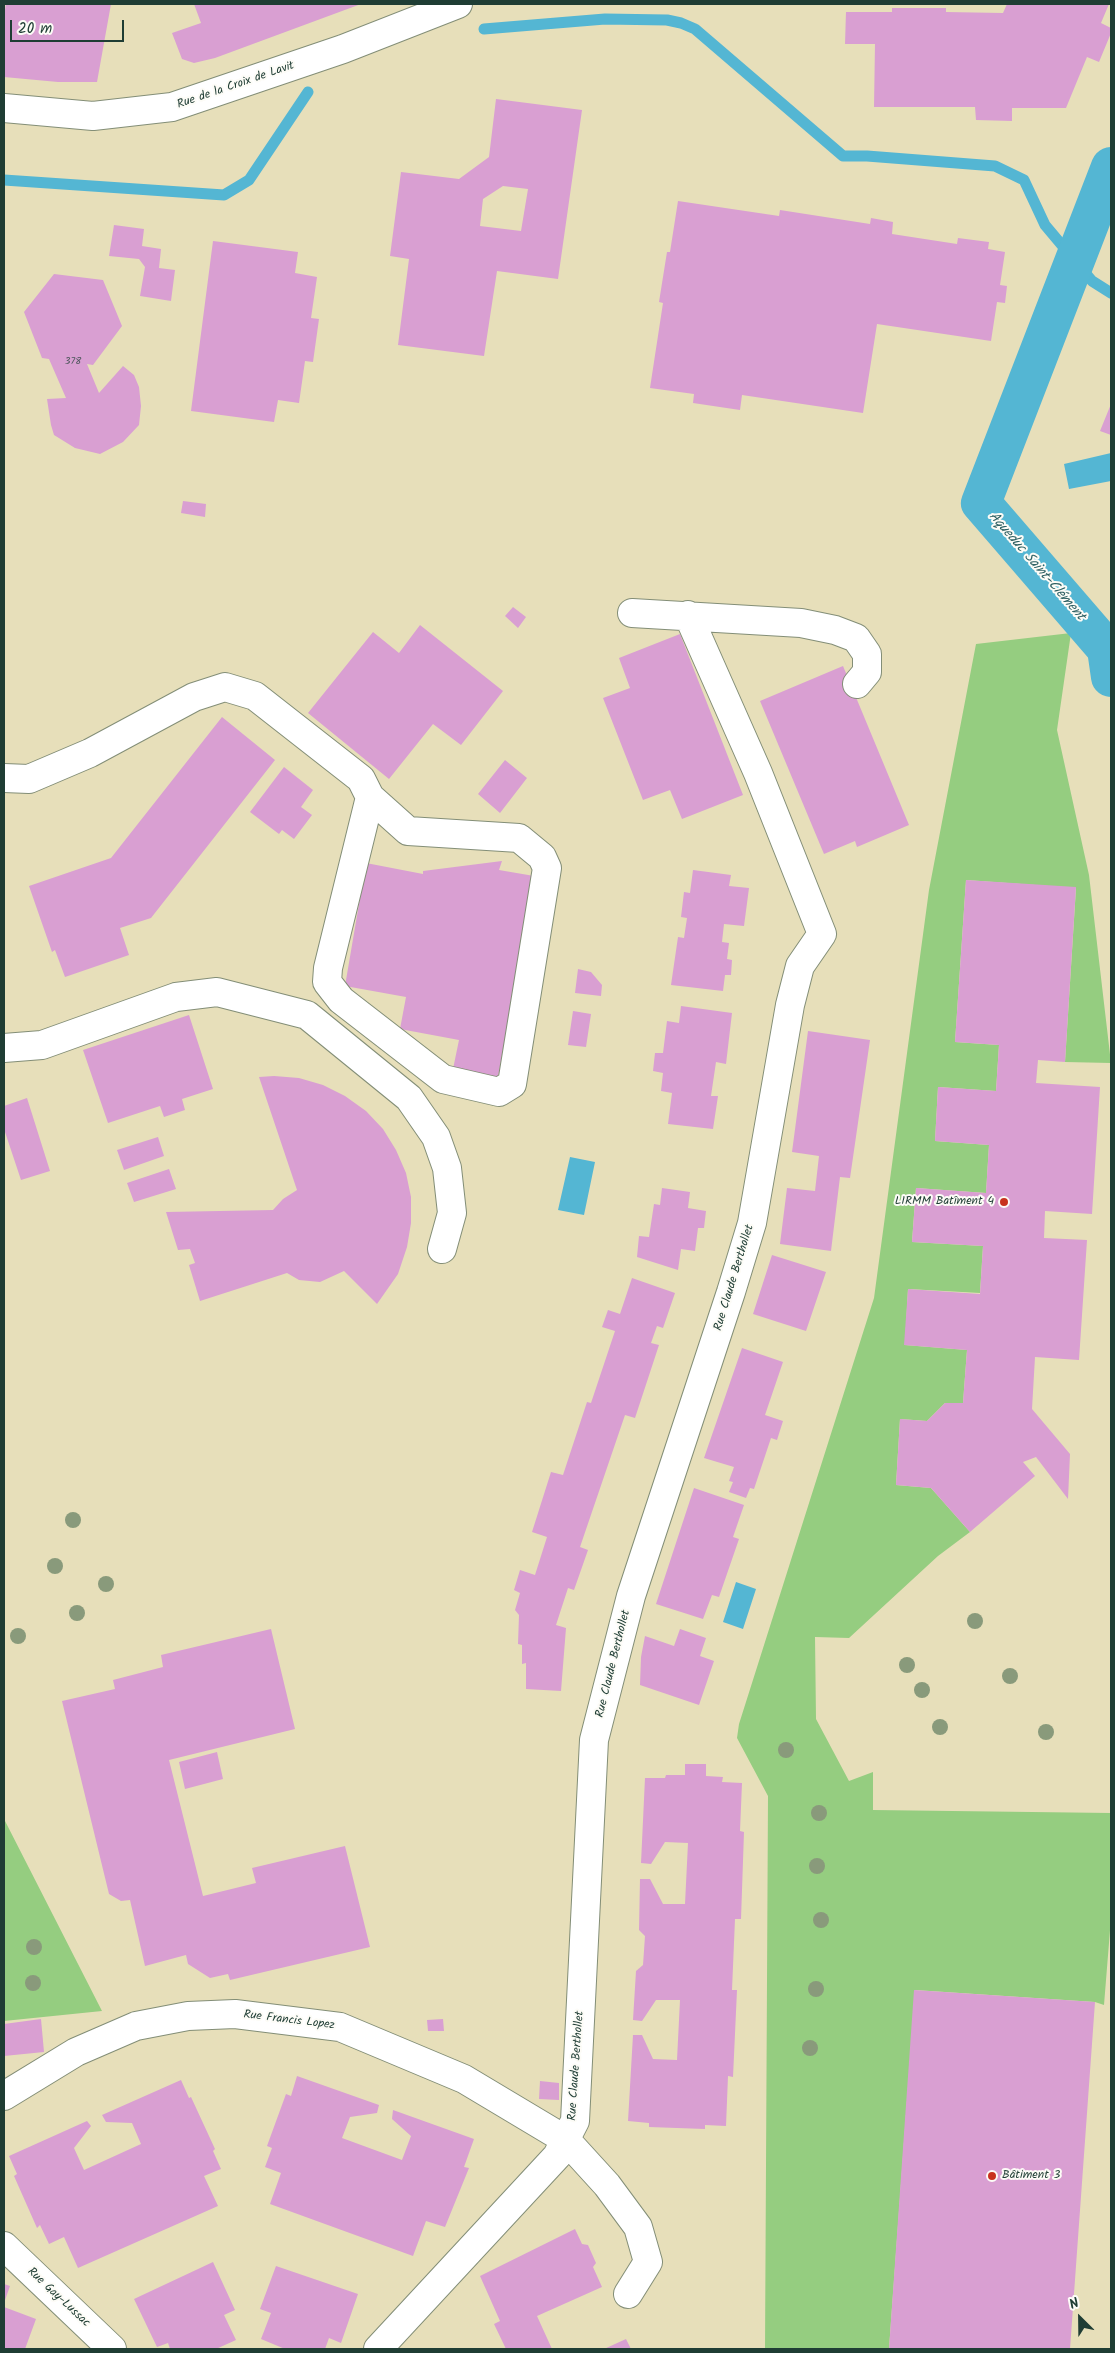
<!DOCTYPE html>
<meta charset="utf-8">
<style>
body{margin:0}
#map{position:relative;width:1115px;height:2353px;overflow:hidden;background:#e7dfba;font-family:Kalam,sans-serif}
canvas{display:block}
.frame{position:absolute;inset:0;border:5px solid #1f3d34;pointer-events:none}
.north{position:absolute;left:1055px;top:2293px;width:50px;height:50px;-webkit-text-stroke:4px #fdfcf7;paint-order:stroke;rotate:337deg;font-size:14px;font-weight:700;line-height:20px;text-align:center;color:#1f3d34}
.north::after{content:'';display:block;margin:auto;width:18px;height:22px;background:#1f3d34;clip-path:polygon(50% 0,100% 100%,50% 72%,0 100%)}
.scale{position:absolute;left:10px;top:20px;width:114px;height:22px;box-sizing:border-box;border:2px solid #1f3d34;border-top:0;padding-left:6px;font-size:15px;line-height:18px;white-space:nowrap;color:#1f3d34;-webkit-text-stroke:4px #fdfcf7;paint-order:stroke}
</style>
<div id="map">
<canvas width="1115" height="2353"></canvas>
<div class="frame"></div>
<div class="north">N</div>
<div class="scale">20 m</div>
</div>
<script>
const ctx = document.querySelector('canvas').getContext('2d');
ctx.lineJoin = 'round';
function paint(path, color) { ctx.fillStyle = color; ctx.fill(path, 'evenodd'); }
const poly = rows => new Path2D(rows.map(r => 'M' + r).join(''));
function strokePath(path, color, width, dash) { ctx.strokeStyle = color; ctx.lineWidth = width; ctx.lineCap = dash ? 'butt' : 'round'; ctx.setLineDash(dash || []); ctx.stroke(path); }
function write(font, color, halo, rows, align = 'center') {
  ctx.font = font + ' Kalam,sans-serif'; ctx.lineWidth = 4; ctx.setLineDash([]); ctx.textBaseline = 'middle'; ctx.strokeStyle = halo; ctx.fillStyle = color; for (const [text, x, y, turn = 0] of rows) {
    ctx.save(); ctx.translate(x, y); ctx.rotate((+turn || 0) * Math.PI / 180); ctx.textAlign = isNaN(turn) ? turn : align; if (halo) ctx.strokeText(text, 0, 0); ctx.fillText(text, 0, 0); ctx.restore();
  }
}
paint(poly([
 [1071,633,1057,730,1089,875,1111,1063,1065,1062,1076,888,966,880,955,1042,999,1045,996,1091,938,1087,935,1141,989,1145,986,1193,916,1188,912,1242,983,1246,980,1293,908,1289,905,1345,967,1350,963,1403,945,1403,927,1421,900,1419,896,1485,931,1488,970,1532,938,1556,849,1638,815,1637,816,1719,849,1781,873,1772,873,1810,1111,1813,1111,1918,1104,2005,1095,2002,915,1990,889,2349,765,2349,768,1796,737,1738,739,1724,874,1298,929,890,976,644],
 [4,1819,102,2011,4,2021]
]), '#95cd80');
paint(poly([
 [1111,453,1111,481,1069,489,1064,464],
 [570,1157,595,1162,584,1215,558,1210],
 [736,1582,756,1589,743,1629,723,1622]
]), '#54b6d3');
strokePath(poly([
 [484,29,605,19,667,20,681,23,695,29,843,156,867,156,995,166,1024,180,1045,225,1092,281,1111,293],
 [4,180,224,195,249,180,308,92]
]), '#54b6d3', 11);
strokePath(poly([
 [1111,167,981,503,1107,649,1111,677]
]), '#54b6d3', 40);
paint(poly([
 [6,4,111,4,97,82,58,82,4,77,4,16],
 [194,4,361,4,215,58,194,63,182,59,172,33,201,23],
 [1007,4,1109,4,1101,23,1111,28,1111,33,1099,62,1087,57,1066,108,1012,108,1012,121,976,120,975,107,874,107,875,44,845,44,846,12,892,12,892,8,946,8,946,12,1003,13],
 [496,99,582,110,558,279,497,271,484,356,398,345,409,259,390,256,401,172,459,179,489,157],
 [503,186,528,189,521,231,480,226,483,199],
 [678,201,779,216,780,210,870,224,871,218,893,222,892,234,957,244,958,238,989,242,988,249,1005,252,1000,285,1007,286,1005,303,997,302,991,341,877,324,863,413,742,395,740,410,693,403,694,394,650,388,663,303,659,302,667,252,670,252],
 [114,225,144,229,142,246,161,249,159,268,175,270,171,301,140,296,145,267,139,259,109,256],
 [213,241,298,252,295,273,317,277,311,318,319,319,313,362,305,361,299,403,278,400,274,422,191,411],
 [54,274,103,280,122,326,93,365,87,364,99,393,123,366,134,375,139,387,141,406,139,425,123,442,100,454,75,448,54,435,51,425,47,399,66,398,49,359,42,358,24,312],
 [1111,404,1111,435,1100,431],
 [183,501,206,504,205,517,181,513],
 [513,607,526,617,518,628,505,616],
 [420,625,503,691,461,745,433,724,389,779,308,713,373,632,399,653],
 [680,634,743,795,682,819,670,790,643,800,603,698,630,688,619,658],
 [843,666,909,825,857,847,855,841,824,854,760,701],
 [222,717,275,760,151,918,120,928,129,955,65,977,55,950,52,952,29,886,111,858],
 [505,760,527,778,500,813,478,794],
 [284,767,313,790,301,807,312,815,294,839,282,830,279,834,250,812],
 [502,861,499,870,534,876,498,1077,453,1069,459,1040,400,1029,406,997,345,986,366,863,423,874,423,871],
 [693,870,731,875,729,886,749,888,744,926,724,924,722,942,729,943,727,959,732,960,731,975,725,975,723,991,671,985,678,937,684,938,687,918,681,917,684,892,690,893],
 [966,880,1076,887,1065,1062,1038,1060,1036,1083,1100,1087,1092,1214,1045,1211,1044,1238,1087,1240,1079,1360,1035,1357,1032,1409,1070,1454,1068,1499,1036,1457,1023,1462,1035,1476,970,1532,931,1488,896,1485,900,1419,927,1421,945,1403,963,1403,967,1350,904,1345,908,1289,980,1294,983,1246,912,1242,916,1188,986,1193,989,1145,935,1141,938,1087,996,1091,999,1045,955,1042],
 [578,969,591,972,602,985,601,996,575,993],
 [681,1006,732,1013,726,1064,716,1062,711,1096,718,1096,713,1129,668,1124,672,1093,661,1091,663,1073,653,1071,655,1053,663,1053,667,1021,679,1023],
 [573,1011,591,1014,586,1047,568,1045],
 [189,1015,213,1089,182,1099,185,1110,164,1117,160,1106,108,1123,83,1050],
 [808,1031,870,1040,850,1178,840,1177,831,1251,780,1244,787,1188,815,1191,819,1156,792,1152],
 [274,1076,299,1078,323,1085,345,1096,366,1111,383,1129,396,1150,406,1173,411,1197,411,1223,407,1247,398,1274,377,1304,344,1271,320,1282,299,1280,287,1273,200,1301,189,1265,195,1263,190,1249,178,1250,166,1212,273,1210,283,1199,297,1190,259,1077],
 [27,1098,50,1171,21,1180,4,1129,4,1106],
 [158,1137,164,1156,124,1170,117,1150],
 [169,1169,176,1189,134,1202,127,1183],
 [662,1188,690,1192,688,1208,706,1211,704,1228,698,1228,695,1251,681,1249,678,1270,637,1257,639,1236,649,1237,654,1204,660,1205],
 [772,1255,826,1272,806,1331,753,1314],
 [632,1278,675,1293,663,1328,657,1326,651,1343,659,1345,635,1418,625,1415,580,1547,588,1550,574,1590,568,1588,556,1625,566,1628,561,1691,526,1689,526,1663,522,1664,522,1645,518,1644,519,1615,515,1610,520,1593,514,1590,520,1570,535,1575,547,1537,532,1532,551,1472,563,1475,587,1402,591,1403,615,1331,602,1327,608,1310,620,1314],
 [742,1348,783,1362,765,1415,783,1421,777,1440,771,1438,754,1489,750,1488,746,1498,729,1492,733,1482,729,1481,734,1467,704,1458],
 [694,1488,744,1505,733,1537,739,1539,719,1597,712,1595,703,1619,656,1604],
 [271,1629,295,1729,169,1760,203,1896,256,1883,252,1868,345,1846,370,1947,230,1980,228,1974,210,1978,188,1964,186,1955,145,1966,130,1900,121,1901,109,1894,62,1701,115,1689,113,1680,163,1667,161,1655],
 [680,1629,706,1638,700,1656,714,1661,699,1705,640,1685,641,1657,645,1636,674,1646],
 [217,1752,223,1779,185,1789,179,1762],
 [685,1764,706,1764,706,1776,723,1777,722,1782,742,1783,740,1831,744,1832,741,1919,735,1919,732,1990,737,1990,733,2077,728,2076,726,2126,705,2125,705,2129,649,2127,649,2123,628,2121,633,2035,642,2035,653,2059,677,2060,680,2000,656,2000,642,2021,633,2020,636,1971,643,1965,645,1936,639,1930,640,1879,650,1879,663,1904,685,1904,688,1843,665,1842,651,1864,641,1863,645,1778,665,1778,666,1775,685,1775],
 [914,1990,1095,2002,1070,2349,889,2349],
 [41,2019,44,2052,4,2056,4,2024],
 [443,2019,444,2031,428,2031,427,2020],
 [297,2076,379,2105,377,2113,350,2117,342,2138,402,2160,411,2136,392,2119,393,2110,474,2139,464,2167,469,2168,445,2227,426,2221,413,2256,270,2204,281,2173,265,2167,272,2148,267,2146,286,2094,291,2096],
 [181,2080,189,2098,191,2097,215,2149,213,2151,221,2169,204,2176,218,2206,78,2268,64,2237,49,2244,40,2225,37,2228,14,2176,17,2174,9,2156,87,2121,91,2126,74,2148,84,2170,141,2144,132,2123,106,2122,102,2115],
 [540,2081,559,2083,559,2100,539,2099],
 [575,2229,582,2244,588,2245,596,2263,593,2267,602,2287,537,2316,552,2349,506,2349,494,2324,500,2321,480,2276],
 [213,2262,235,2310,224,2315,236,2340,216,2349,170,2349,168,2343,157,2347,134,2299],
 [276,2266,358,2294,341,2343,329,2338,325,2349,285,2349,261,2339,271,2313,260,2309],
 [4,2284,10,2286,4,2303],
 [4,2307,36,2319,25,2349,4,2349],
 [626,2339,631,2349,604,2349]
]), '#d99fd2');
const minor = poly([
 [4,108,93,116,172,107,343,49,458,4],
 [632,613,801,623,835,630,856,638,867,654,867,672,857,684],
 [4,778,29,779,90,753,194,697,225,687,255,696,361,779,370,797,408,831,519,838,542,857,547,868,512,1084,499,1092,443,1079,341,1000,327,982,328,968,370,797],
 [4,1048,42,1045,176,997,217,992,307,1015,409,1098,436,1137,447,1168,452,1213,442,1249],
 [4,2096,76,2052,136,2026,188,2016,235,2014,340,2027,464,2079,566,2140,607,2185,638,2227,648,2262,628,2294],
 [4,2246,112,2349],
 [378,2349,557,2156,575,2121,594,1740,631,1596,731,1292,752,1223,790,1005,800,966,822,934,758,773,688,615]
]);
strokePath(minor, '#838e77', 30);
strokePath(minor, '#fff', 28);
ctx.fillStyle = '#899a7b';
for (const [x, y] of [
 [73,1520],
 [55,1566],
 [106,1584],
 [77,1613],
 [975,1621],
 [18,1636],
 [907,1665],
 [1010,1676],
 [922,1690],
 [940,1727],
 [1046,1732],
 [786,1750],
 [819,1813],
 [817,1866],
 [821,1920],
 [34,1947],
 [33,1983],
 [816,1989],
 [810,2048]
]) { ctx.beginPath(); ctx.arc(x, y, 8, 0, 2 * Math.PI); ctx.fill(); }
for (const [x, y, r, color] of [
 [1004,1202,5,"#c8321e"],
 [992,2176,5,"#c8321e"]
]) { const dot = new Path2D(); dot.arc(x, y, r, 0, 2 * Math.PI); ctx.fillStyle = color; ctx.fill(dot); strokePath(dot, '#fdfcf7', 2); }
write('10px', '#4e565c', null, [
 ["378",73,362]
]);
write('12px', '#1f3d34', '#fdfcf7', [
 ["Rue de la Croix de Lavit",236,86,-19],
 ["Rue Claude Berthollet",735,1278,-73],
 ["Rue Claude Berthollet",614,1664,-76],
 ["Rue Francis Lopez",289,2021,7],
 ["Rue Claude Berthollet",577,2066,-86],
 ["Rue Gay-Lussac",58,2298,43]
]);
write('12px', '#1f3d34', '#fdfcf7', [
 ["LIRMM Batîment 4",994,1202],
 ["Bâtiment 3",1002,2176,"left"]
], 'right');
write('italic 14px', '#2f6164', '#fdfcf7', [
 ["Aqueduc Saint-Clément",1036,567,49]
]);
</script>
